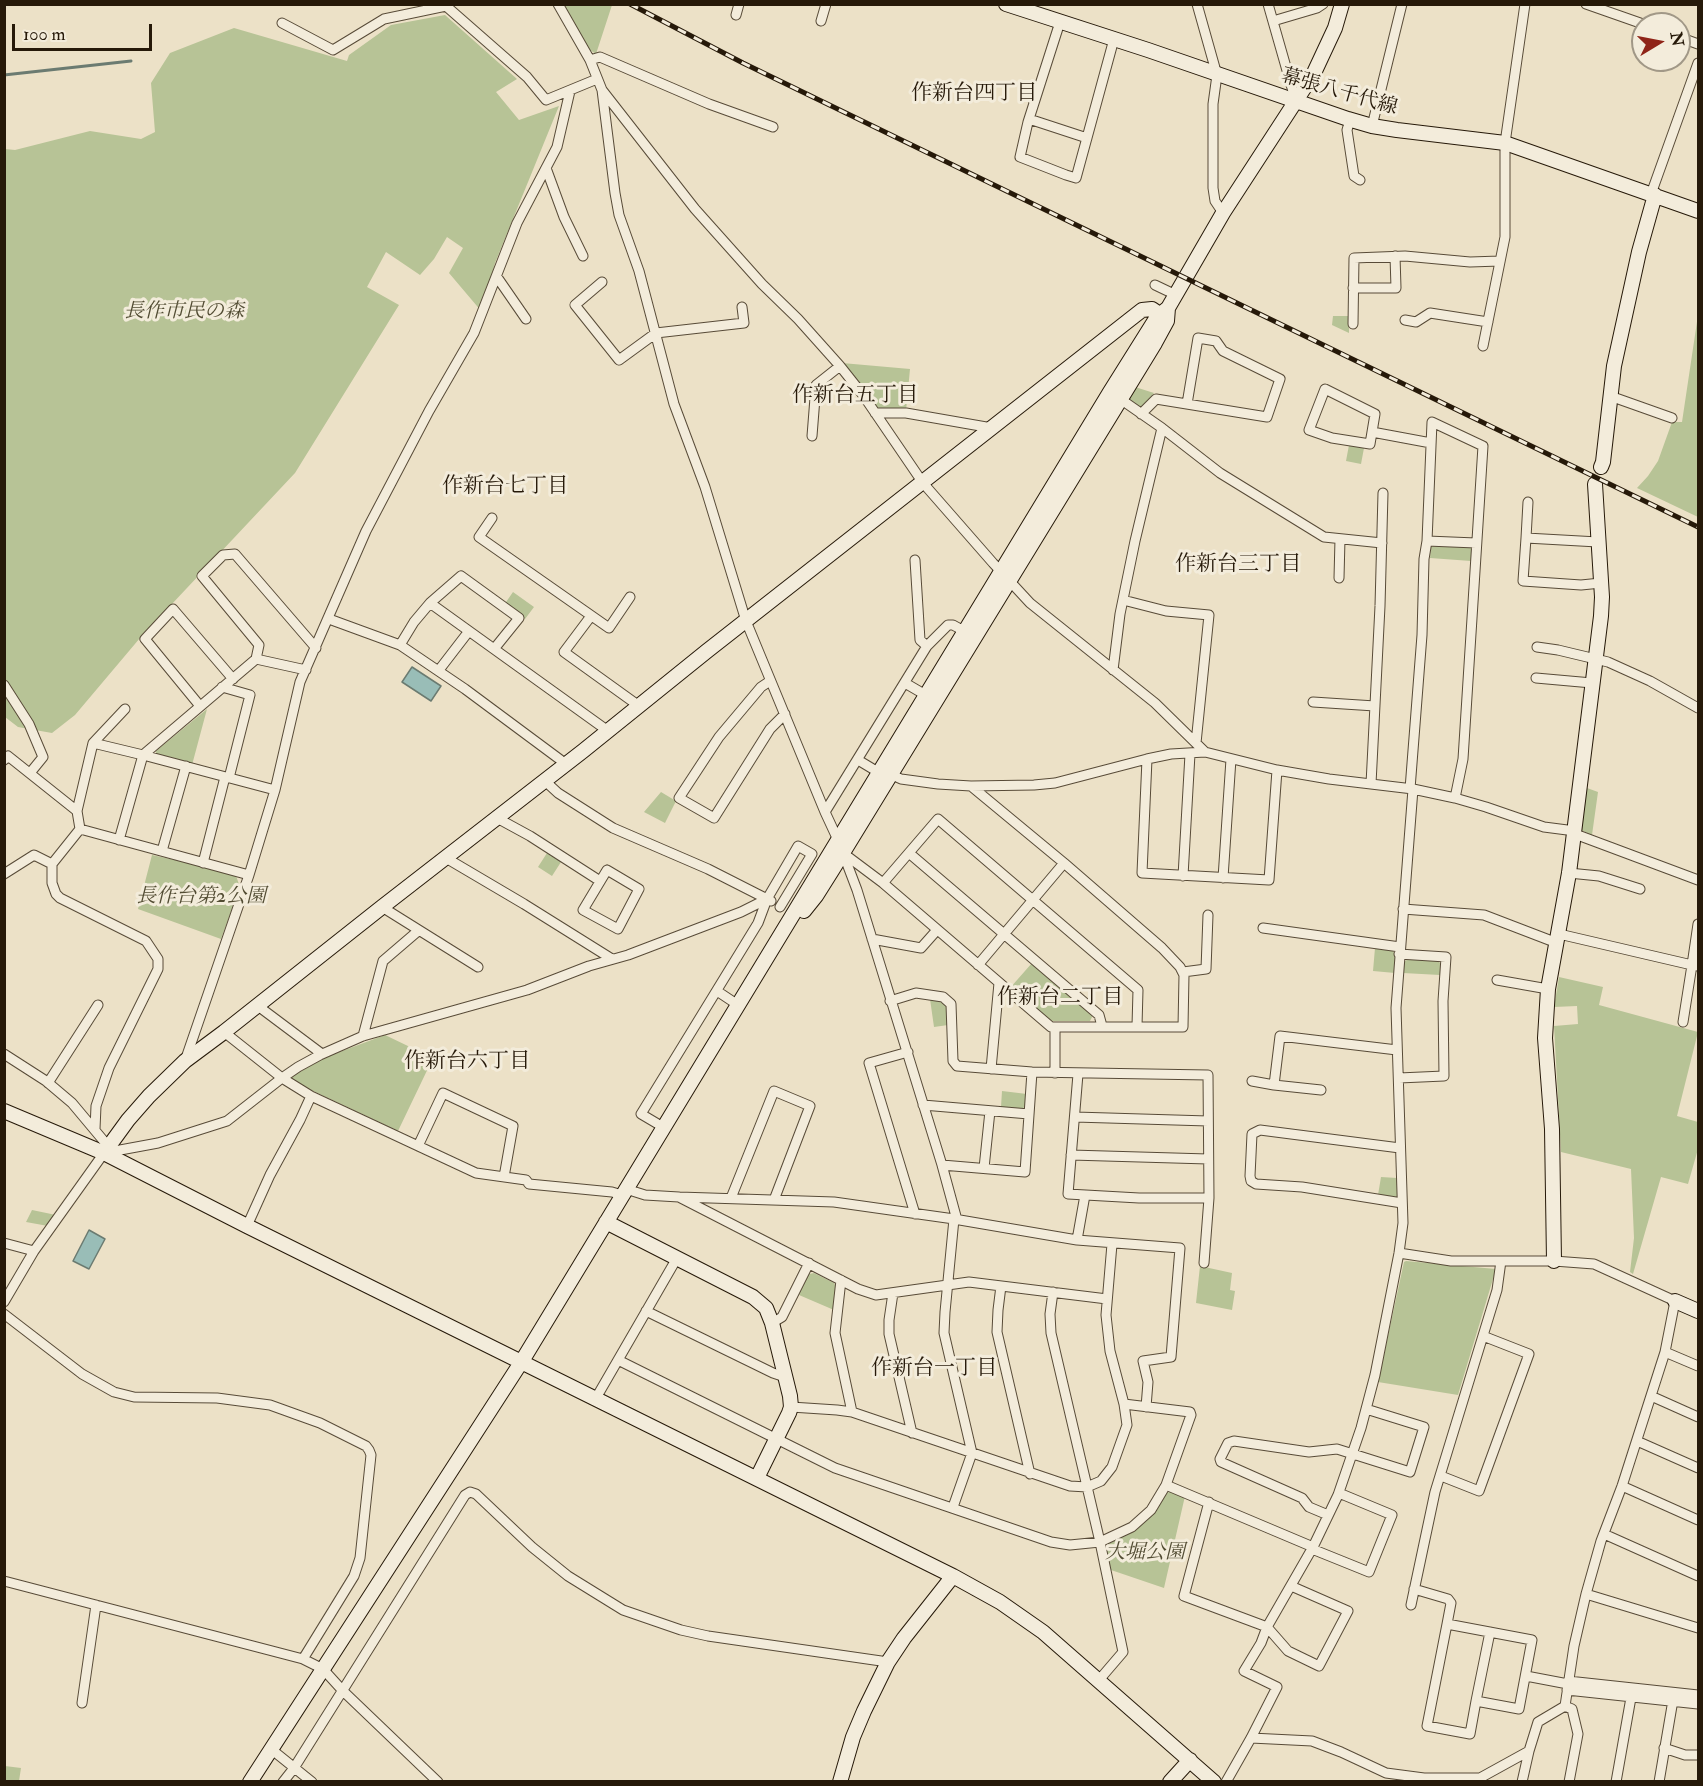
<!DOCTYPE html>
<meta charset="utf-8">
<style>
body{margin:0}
#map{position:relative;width:1703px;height:1786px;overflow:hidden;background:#ece1c7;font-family:"IM FELL Double Pica",serif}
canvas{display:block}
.frame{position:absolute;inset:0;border:6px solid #261909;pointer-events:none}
.north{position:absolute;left:1631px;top:12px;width:60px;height:60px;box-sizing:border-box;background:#f3ecdb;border:2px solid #a19887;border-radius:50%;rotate:80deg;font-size:16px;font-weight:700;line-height:24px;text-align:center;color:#261909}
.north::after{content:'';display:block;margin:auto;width:21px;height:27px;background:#8f2418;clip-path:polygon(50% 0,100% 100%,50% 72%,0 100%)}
.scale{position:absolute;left:12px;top:24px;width:140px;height:27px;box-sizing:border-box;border:3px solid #261909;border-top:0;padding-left:8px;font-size:18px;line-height:21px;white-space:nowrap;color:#261909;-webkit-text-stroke:4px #f3ecdb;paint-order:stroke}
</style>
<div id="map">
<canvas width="1703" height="1786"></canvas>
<div class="frame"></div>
<div class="north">N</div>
<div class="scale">100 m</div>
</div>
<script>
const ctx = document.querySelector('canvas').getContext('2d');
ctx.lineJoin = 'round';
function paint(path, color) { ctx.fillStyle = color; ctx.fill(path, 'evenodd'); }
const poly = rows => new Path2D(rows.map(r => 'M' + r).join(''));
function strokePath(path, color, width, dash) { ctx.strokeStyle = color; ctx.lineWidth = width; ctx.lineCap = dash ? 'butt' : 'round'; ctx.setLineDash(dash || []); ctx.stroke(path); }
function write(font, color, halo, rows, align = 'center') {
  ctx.font = font + ' "IM FELL Double Pica","Noto Serif JP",serif'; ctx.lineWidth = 6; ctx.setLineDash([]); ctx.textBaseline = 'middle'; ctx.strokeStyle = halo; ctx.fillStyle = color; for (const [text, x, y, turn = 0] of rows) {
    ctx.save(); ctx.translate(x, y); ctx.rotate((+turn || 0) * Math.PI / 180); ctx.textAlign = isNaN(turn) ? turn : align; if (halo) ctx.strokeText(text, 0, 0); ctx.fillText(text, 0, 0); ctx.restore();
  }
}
paint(poly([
 [561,5,612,5,596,54,590,50],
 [445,15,517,79,496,92,519,120,559,106,495,263,482,312,449,273,463,248,447,237,434,259,420,275,386,252,367,287,399,305,295,473,140,638,75,715,52,733,18,727,5,717,5,149,15,150,90,131,141,139,155,132,151,83,170,53,234,28,347,61,349,55,391,25],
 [1698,315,1698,517,1637,488,1648,476,1658,461,1672,422,1682,422],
 [1333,316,1349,316,1349,333,1332,325],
 [842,363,910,369,906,411,878,409,875,407],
 [1135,387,1154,393,1143,406,1139,407,1130,402,1129,397],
 [1349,445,1364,448,1361,464,1346,461],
 [1431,546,1470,547,1472,549,1471,561,1430,558],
 [513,592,534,607,525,619,504,605],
 [207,709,192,765,156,756,156,751],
 [1587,788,1598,792,1592,835,1581,830],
 [661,792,676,801,665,823,644,812],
 [547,853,561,862,552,876,538,867],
 [152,855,235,873,240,887,221,939,138,909],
 [1375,948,1392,950,1396,955,1395,973,1373,971],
 [1408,959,1438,961,1441,964,1440,975,1403,973,1404,962],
 [1032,963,1093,1015,1090,1021,1053,1021,1046,1018,1010,988],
 [1559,977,1603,987,1599,1005,1698,1032,1677,1116,1698,1122,1698,1149,1688,1184,1661,1177,1633,1274,1630,1272,1634,1238,1631,1169,1561,1152,1554,1026,1578,1024,1577,1006,1554,1007],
 [930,999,943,1001,946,1005,948,1025,934,1027],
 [385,1035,433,1058,398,1131,292,1081,291,1077,326,1057],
 [1002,1091,1027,1094,1026,1106,1022,1109,1001,1107],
 [1381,1177,1397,1178,1399,1194,1394,1199,1378,1195],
 [32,1210,56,1215,48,1226,26,1222],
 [1406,1261,1496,1269,1458,1395,1378,1382,1404,1262],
 [1200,1266,1232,1273,1230,1290,1235,1291,1232,1310,1196,1303],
 [814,1273,834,1283,836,1287,834,1310,799,1295,809,1274],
 [1171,1491,1185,1496,1164,1588,1111,1570,1106,1548,1108,1544,1135,1531,1155,1512,1167,1493],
 [5,1766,21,1768,19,1781,5,1781]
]), '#b7c396');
const water = poly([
 [412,667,441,686,431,701,402,682,412,667],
 [89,1230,105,1239,89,1269,73,1261,89,1230]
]);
paint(water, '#99bdb7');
strokePath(water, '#6b7b71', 1.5);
strokePath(poly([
 [4,75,131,61]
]), '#6b7b71', 3);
const street = poly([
 [558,4,590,60,602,90,615,193,619,215,639,271,674,404,705,487,746,621,825,812,838,840,857,890,942,1165,957,1220],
 [1197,4,1217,75,1213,104,1213,188,1215,201,1223,213],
 [1268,4,1296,102],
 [1586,4,1643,24],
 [736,15,739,4],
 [821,21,826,4],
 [1273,21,1317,8,1323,4],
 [1060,22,1028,122,1020,157,1066,175,1076,178,1114,39],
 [282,23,333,50,384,19,446,6,527,77,546,100,597,79],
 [1679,37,1698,44],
 [590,60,600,57,709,104,773,127],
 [602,90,695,209,762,284,798,319,840,366,863,395,923,483,993,563,1030,603,1155,703,1205,752,1277,770,1329,779,1413,789,1455,798,1486,807,1544,827,1575,831],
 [1029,119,1087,138],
 [1350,120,1347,130,1354,176,1360,180],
 [1372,126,1402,4],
 [546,168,564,217,583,256],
 [1651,194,1698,63],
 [497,277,526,319],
 [602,282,575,305,619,360,656,333,744,323,742,307],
 [1155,285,1176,295],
 [1353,288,1396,288,1395,256],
 [1405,320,1416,322,1430,313,1488,322],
 [1353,324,1354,258,1405,256,1470,262,1500,261],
 [1483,346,1505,237,1505,143,1525,4],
 [1116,396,1162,428,1220,473,1324,537,1382,543],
 [1610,396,1672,418],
 [875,413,906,413,992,428],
 [1141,414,1156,399,1267,417,1280,379,1223,351,1216,341,1198,338,1187,404],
 [1372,432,1370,444,1332,438,1309,430,1325,389,1375,414,1372,432,1431,443],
 [812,436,816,385,840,366],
 [492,518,479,537,609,628,630,597],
 [1526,538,1528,502],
 [1427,541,1476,543],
 [1598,542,1526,538,1523,581,1581,585,1601,583],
 [915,560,920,640,927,646],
 [1339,578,1340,539],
 [1123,600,1166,611,1209,615,1196,743],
 [430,603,608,731],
 [591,616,564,652,639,706],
 [329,619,400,645,465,689,566,764],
 [400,645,414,622,430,603,461,576,519,618,494,649],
 [1537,647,1558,650,1608,662,1650,681,1698,708],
 [256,659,259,645,202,576,223,555,235,554,316,648],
 [439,670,469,631],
 [1113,670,1120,614,1135,541,1162,428],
 [1536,678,1592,683],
 [770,681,761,687,719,737,679,798,714,818,770,729,785,714],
 [905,683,929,697],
 [4,685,29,724,43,757,30,773],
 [222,687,250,695,229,778],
 [1313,702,1375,706],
 [200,706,145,639,173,609,233,679],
 [93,743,143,755,275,790],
 [1147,759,1142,873,1269,880,1277,770],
 [4,760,8,756,77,811,80,829,249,875],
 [858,760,878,772,890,774,901,779,938,784,971,786,1034,785,1055,783,1147,759,1171,754,1205,752],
 [545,781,558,793,613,828,708,869,771,901],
 [1371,784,1380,606,1383,493],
 [1410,789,1422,635,1424,559,1427,541,1432,422,1483,446,1463,759,1455,798],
 [77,811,93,743,125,709],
 [825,812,927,646,948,625,953,625,964,631],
 [497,818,530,836,600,881],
 [1575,834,1698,880],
 [119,840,143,755,256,659,306,670],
 [162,851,186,766],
 [843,853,883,883,1051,1027,1183,1027,1184,975,1180,967,1162,948,1064,863,971,786],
 [909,853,1099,1015,1102,1026],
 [446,858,524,904,612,959],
 [203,863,225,777],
 [52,864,52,883,56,894,60,898,146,941,158,959,158,969,109,1068,96,1106,95,1129],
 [607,870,639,889,618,929,583,910,607,870],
 [1569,873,1599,876,1640,889],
 [4,874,34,855,52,864,80,829],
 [1183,876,1190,754],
 [1223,878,1231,759],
 [883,883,938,819,1138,990,1137,1026],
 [382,907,478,967],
 [1403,909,1484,915,1557,943],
 [1698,924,1692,965,1698,966],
 [1263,928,1400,947],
 [1559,934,1692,965,1683,1022],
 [872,939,921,948,937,930],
 [978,965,1064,863],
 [1183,972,1206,969,1208,915],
 [1497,980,1548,989],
 [717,991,738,1005],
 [890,1001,916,993,943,997,951,1004,953,1061,957,1066,1032,1072,1208,1075,1209,1198,1204,1263],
 [258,1006,322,1054],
 [224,1032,282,1078,311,1096,476,1173,526,1180,529,1184,612,1192,622,1195],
 [363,1036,383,961,418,931],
 [908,1052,869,1063,915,1214],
 [4,1054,46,1081,72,1103,108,1146],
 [185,1061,249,875,275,790,300,682,366,531,429,411,474,333,517,223,557,147,570,91],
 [991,1069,999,983],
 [1055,1073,1055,1027],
 [1078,1074,1068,1194,1139,1198,1209,1198],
 [1399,1078,1444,1076,1443,1001,1446,957,1399,954],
 [1252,1081,1274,1085],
 [48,1083,98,1005],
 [1321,1090,1274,1085,1280,1036,1397,1050],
 [923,1105,1029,1114],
 [1075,1117,1208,1121],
 [663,1127,641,1114,758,923,767,899,798,846,812,854,780,907],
 [418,1146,443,1093,513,1126,504,1177],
 [1400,1148,1260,1130,1252,1134,1250,1176,1251,1181,1256,1184,1302,1187,1402,1203],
 [1071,1155,1208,1159],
 [942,1165,1025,1172,1032,1072],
 [984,1168,990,1111],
 [626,1189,645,1195,679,1197,858,1289,876,1295,969,1282,1107,1299],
 [679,1197,834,1202,954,1219,1077,1240,1180,1248,1171,1357,1143,1361,1148,1382,1146,1407],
 [731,1198,774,1091,810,1106,774,1200],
 [247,1226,270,1175,300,1120,311,1096],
 [1077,1240,1085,1195],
 [4,1243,34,1251],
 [1399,1253,1451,1261,1554,1261,1594,1264,1675,1301,1665,1352,1622,1486,1601,1541,1586,1594,1574,1646,1565,1706,1572,1709,1578,1734,1569,1782],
 [841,1280,835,1333,852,1412],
 [1001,1286,998,1310,997,1332,1030,1474],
 [1053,1292,1050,1314,1051,1333,1100,1542,1123,1652,1099,1680],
 [893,1293,889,1320,889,1334,912,1433],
 [4,1302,34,1251,104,1153,158,1143,227,1121,282,1078,298,1067,320,1055,363,1036,527,990,589,966,628,955,741,912,767,899],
 [646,1311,773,1373,785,1377],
 [4,1314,82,1374,114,1392,134,1397,217,1398,270,1405,320,1423,366,1446,369,1450,371,1455,360,1558,354,1576,303,1659],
 [772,1323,782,1317,809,1263],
 [1665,1352,1698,1366],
 [618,1360,835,1468,1051,1542,1070,1545,1100,1542,1132,1527,1151,1510,1166,1485,1191,1415,1190,1412,1124,1404],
 [1651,1396,1698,1417],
 [596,1398,677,1258],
 [791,1407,837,1410,852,1412,1070,1486,1087,1487,1101,1481,1112,1467,1127,1425,1124,1404,1110,1351,1106,1315,1112,1244],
 [1637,1441,1698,1468],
 [1441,1476,1479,1491,1529,1354,1483,1336],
 [1166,1485,1313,1547],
 [1622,1486,1698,1520],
 [1209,1502,1184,1596,1267,1627,1288,1651,1319,1666,1348,1611,1291,1586],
 [953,1507,972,1453,944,1333,945,1312,954,1219],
 [1328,1515,1309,1507,1302,1498,1221,1462,1220,1459,1228,1443,1234,1441,1309,1452,1337,1449,1410,1472,1424,1427,1366,1409],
 [1604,1534,1698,1576],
 [1312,1549,1369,1572,1392,1515,1339,1493],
 [4,1581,303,1659,323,1669,343,1691,438,1782],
 [1414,1589,1448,1599,1451,1603,1447,1624],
 [1586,1594,1698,1628],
 [1411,1605,1435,1492,1497,1290,1501,1261],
 [1447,1624,1532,1640,1519,1709,1476,1701,1470,1734,1427,1726,1447,1624],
 [1526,1676,1568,1684],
 [1568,1681,1698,1695],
 [1567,1690,1698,1704],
 [1476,1701,1490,1632],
 [82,1703,96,1605],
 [1251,1738,1312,1741,1341,1752,1386,1773,1424,1778,1480,1778,1529,1751,1538,1722,1565,1706],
 [1664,1748,1685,1755,1698,1755],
 [271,1749,312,1782],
 [283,1782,294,1768,465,1495,470,1492,476,1494,532,1547,568,1576,623,1610,681,1630,708,1636,888,1662],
 [1226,1782,1251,1738,1277,1687,1244,1671,1261,1643,1267,1627,1313,1547,1338,1495,1361,1428,1375,1375,1399,1253,1403,1223,1396,1008,1413,789],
 [1522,1782,1529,1751],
 [1616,1782,1632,1692],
 [1659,1782,1673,1700]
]);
const secondary = poly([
 [1006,4,1148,50,1348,119,1372,126,1397,130,1505,143,1698,211],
 [1601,467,1603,462,1614,366,1639,252,1655,195],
 [804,911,816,896,833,869,1155,343,1167,321,1168,308],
 [4,1111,104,1153,247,1226,953,1576,1000,1602,1043,1632,1214,1782],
 [104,1153,128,1120,149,1096,185,1061,224,1032,382,907,583,751,707,651,1142,310,1152,309,1161,315],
 [606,1222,753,1297,766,1308,772,1323,790,1396,791,1407,789,1413,757,1478],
 [1554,1261,1552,1129,1545,1038,1548,989,1569,873,1601,616,1602,597,1595,484],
 [1675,1301,1698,1311],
 [250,1782,522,1361,1110,392,1157,317,1168,308,1223,213,1314,73,1335,28,1342,4],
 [840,1782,853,1737,864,1711,888,1662,904,1638,953,1576],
 [1170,1782,1190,1760]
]);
strokePath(street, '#584b38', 11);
strokePath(secondary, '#261909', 16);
strokePath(street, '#f3ecdb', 9);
strokePath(secondary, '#f3ecdb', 14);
const rail = poly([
 [630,4,743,63,1698,527]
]);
strokePath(rail, '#261909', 5);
strokePath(rail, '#f3ecdb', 3, [9]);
write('20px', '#261909', '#f3ecdb', [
 ["幕張八千代線",1339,93,16]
]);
write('italic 20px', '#524c33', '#f3ecdb', [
 ["長作市民の森",184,313],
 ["長作台第2公園",201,898],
 ["大堀公園",1145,1554]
]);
write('21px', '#261909', '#f3ecdb', [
 ["作新台四丁目",974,94],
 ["作新台五丁目",855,396],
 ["作新台七丁目",505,487],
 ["作新台三丁目",1238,565],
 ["作新台二丁目",1060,998],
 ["作新台六丁目",467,1062],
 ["作新台一丁目",934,1369]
]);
</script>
